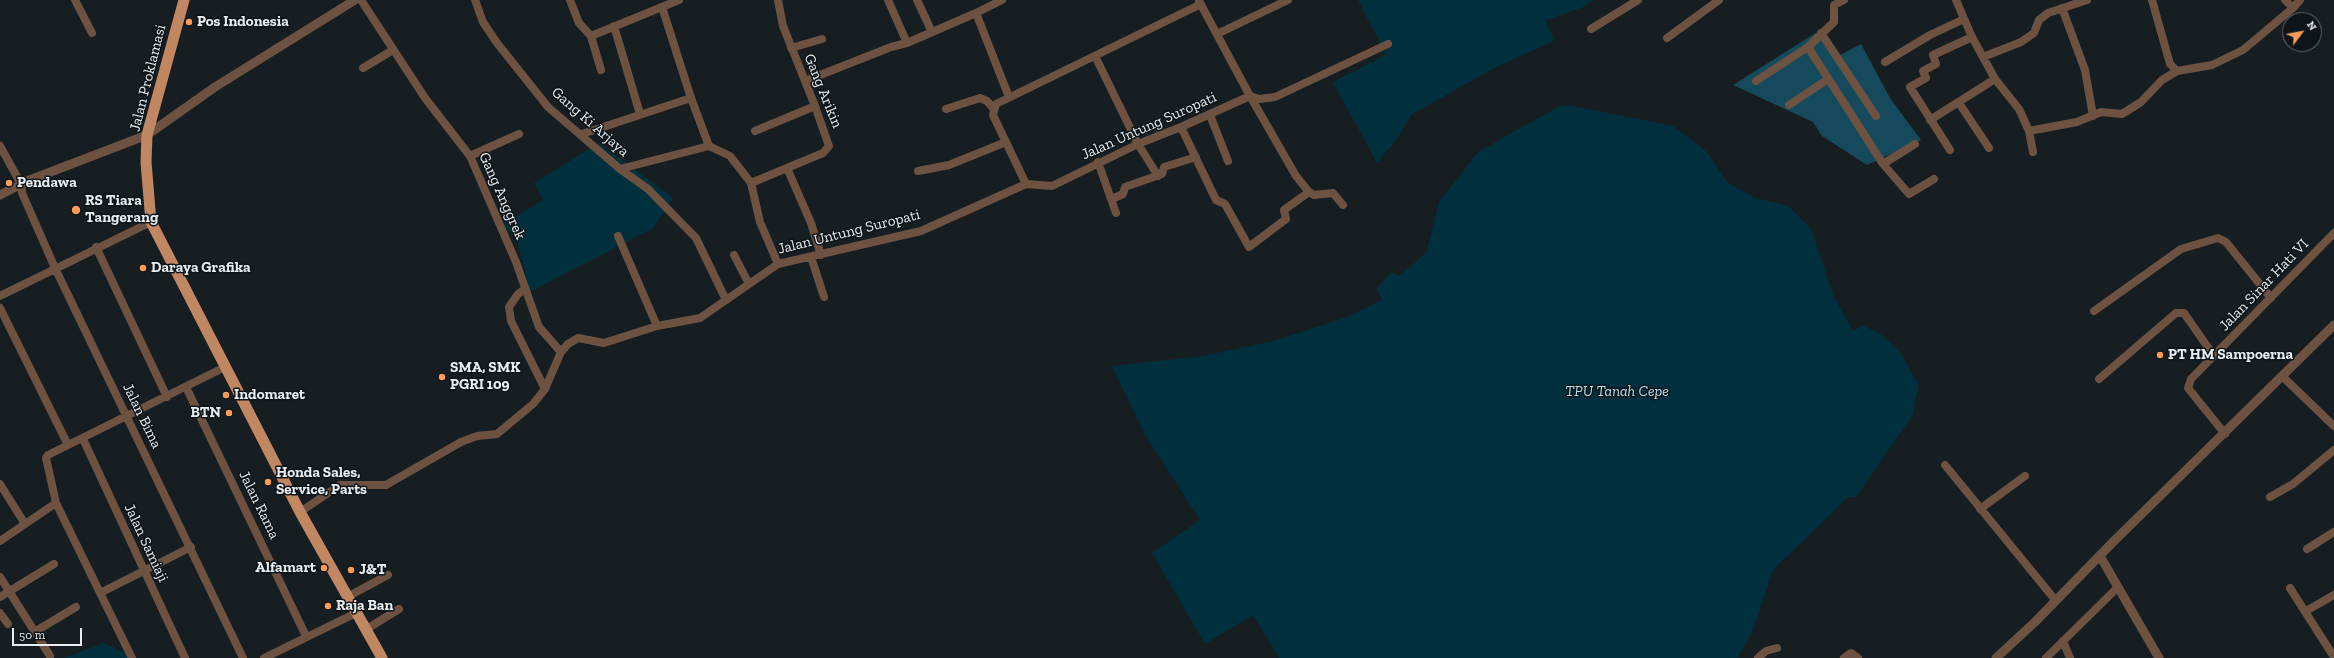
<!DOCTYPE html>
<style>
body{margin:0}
#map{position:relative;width:2334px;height:658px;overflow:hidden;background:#171e21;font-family:"Zilla Slab",serif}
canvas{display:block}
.north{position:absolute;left:2282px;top:12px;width:40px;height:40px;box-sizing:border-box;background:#0e1518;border:1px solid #656b6e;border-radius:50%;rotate:58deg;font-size:11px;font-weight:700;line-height:16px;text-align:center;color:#e8edef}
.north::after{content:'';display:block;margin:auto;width:14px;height:18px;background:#fe9b58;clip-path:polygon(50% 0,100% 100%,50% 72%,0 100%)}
.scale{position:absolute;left:12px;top:628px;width:70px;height:18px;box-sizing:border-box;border:2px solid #e8edef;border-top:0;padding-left:5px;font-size:12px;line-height:14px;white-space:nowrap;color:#e8edef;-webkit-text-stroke:3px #0e1518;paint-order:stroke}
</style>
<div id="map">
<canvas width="2334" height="658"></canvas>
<div class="north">N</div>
<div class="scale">50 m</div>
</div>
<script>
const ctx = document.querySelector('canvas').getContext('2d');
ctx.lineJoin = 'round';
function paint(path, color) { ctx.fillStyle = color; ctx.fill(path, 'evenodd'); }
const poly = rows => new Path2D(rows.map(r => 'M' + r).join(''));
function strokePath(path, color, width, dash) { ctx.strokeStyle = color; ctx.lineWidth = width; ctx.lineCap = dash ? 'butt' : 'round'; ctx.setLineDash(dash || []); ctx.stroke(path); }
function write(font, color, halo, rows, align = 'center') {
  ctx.font = font + ' "Zilla Slab",serif'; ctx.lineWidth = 3; ctx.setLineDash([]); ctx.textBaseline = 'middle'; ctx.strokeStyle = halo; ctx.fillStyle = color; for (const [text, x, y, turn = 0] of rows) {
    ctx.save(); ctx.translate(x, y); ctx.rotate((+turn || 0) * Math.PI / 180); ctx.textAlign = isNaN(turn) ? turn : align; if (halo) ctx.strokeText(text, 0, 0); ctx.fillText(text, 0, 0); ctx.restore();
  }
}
paint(poly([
 [1358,0,1594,0,1581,8,1546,20,1554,41,1494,68,1411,115,1396,140,1377,163,1333,82,1386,55],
 [1568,105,1673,126,1706,151,1727,182,1753,197,1788,206,1811,229,1834,297,1852,330,1864,326,1882,335,1901,353,1919,386,1912,416,1856,497,1848,497,1773,570,1753,630,1738,658,1279,658,1253,615,1205,644,1152,553,1200,520,1145,435,1112,366,1203,356,1277,340,1347,317,1382,300,1377,288,1391,272,1399,276,1426,253,1439,202,1478,152,1558,107],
 [599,143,673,198,653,228,530,292,516,236,500,226,543,200,534,183],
 [104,643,125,653,128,658,64,658]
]), '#00303e');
paint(poly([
 [1822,29,1840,55,1861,44,1890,98,1921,140,1867,165,1822,136,1813,122,1733,85]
]), '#144a5b');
strokePath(poly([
 [75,0,92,33],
 [361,0,425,98,470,156,516,262,539,327,561,352],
 [475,0,483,22,497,43,548,107,620,169,709,146,691,98,662,7],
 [570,0,579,23,591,36,679,0],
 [888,0,907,43],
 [917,0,932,32],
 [1002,0,976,13,1009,97],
 [1844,0,1834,5,1834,22,1808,47,1883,164,1909,194,1934,179],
 [1956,0,1972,37,1995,79,2019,109,2029,131,2033,152],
 [2152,0,2170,64,2177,71,2212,65,2243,50,2293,8,2300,0],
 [2285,0,2293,8],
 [1199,1,1250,96,1296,176,1309,192,1314,195,1333,193,1343,205],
 [2062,8,2085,70,2093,116],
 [614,26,640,114],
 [1591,29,1638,0],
 [1821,33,1876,116],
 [1217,34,1288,0],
 [591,36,601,70],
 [1667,38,1719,0],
 [791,48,822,39],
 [1095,56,1138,144,1158,176],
 [1983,57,2021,42,2034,33,2039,20,2048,13,2087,0],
 [1885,62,1930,35,1964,19],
 [363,68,393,50],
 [805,81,891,47,907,43,976,13],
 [1756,81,1808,47],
 [1250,96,1259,99,1275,97,1388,44],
 [1959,103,1989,148],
 [1789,105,1828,79],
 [946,109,980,98,987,101,994,109],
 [1210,115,1228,161],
 [1930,120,1995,79],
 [1181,127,1216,200,1225,204,1249,247,1286,219,1284,210,1309,192],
 [755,131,815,106],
 [2029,131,2077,122,2101,112,2122,114,2141,102,2162,80,2177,71],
 [582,134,691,98],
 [0,146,21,184,22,193,55,268,243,658],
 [709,146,730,156,751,183,760,222,778,264],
 [1950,150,1910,87,1926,78,1923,71,1936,64,1933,55,1972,37],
 [470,156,519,134],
 [1098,162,1116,213],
 [1883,164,1915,144],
 [787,168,811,223,821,255],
 [620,169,648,189,696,238,726,300],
 [918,171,949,165,1006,142],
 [751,183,823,153,829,146,815,106,783,26,778,0],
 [1026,184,993,115,996,104,1201,4],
 [1112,199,1123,194,1125,187,1162,174,1164,167,1196,157],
 [618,236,657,326],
 [96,247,167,397],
 [734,255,749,284],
 [811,257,824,297],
 [525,289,518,294,509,307,511,321,545,389],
 [0,296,151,222],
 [0,308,68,445],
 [2094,311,2181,249,2218,238,2226,242,2271,298],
 [2283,377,2334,426],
 [2099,379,2176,313,2184,313,2214,356],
 [186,387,306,636],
 [2225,434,2188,388,2191,379,2334,233],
 [83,439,185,658],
 [1945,465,2056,601],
 [0,484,25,524],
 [2270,497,2293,484,2334,450],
 [1980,509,2025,476],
 [300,512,340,485,386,485,461,442,477,436,497,434,533,404,545,389,561,352,568,344,578,338,604,343,657,326,700,318,778,264,921,231,1026,184,1052,186,1138,144,1181,127,1250,96],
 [0,541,56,503],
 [2307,549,2334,532],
 [0,577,50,656],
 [2290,588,2334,657],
 [100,593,191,547],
 [0,597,54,564],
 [347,597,388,575],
 [2306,611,2334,595],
 [0,613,8,624],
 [365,630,399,609],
 [36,631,76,607],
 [2063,641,2070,658],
 [132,658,56,503,46,458,48,455,225,367],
 [264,658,356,613],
 [1758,658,1766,651,1777,648],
 [1844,658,1851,653,1858,658],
 [2046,658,2118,587]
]), '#6e5241', 8);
strokePath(poly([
 [0,195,27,181,147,135,215,87,355,0],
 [2100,556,2159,658],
 [1996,658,2035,622,2113,542,2334,325]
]), '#6e5241', 9);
strokePath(poly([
 [184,0,147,135,146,162,151,222,300,512,382,658]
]), '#c18762', 11);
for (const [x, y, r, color] of [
 [189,22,4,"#fe9b58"],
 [9,183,4,"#fe9b58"],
 [76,210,5,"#fe9b58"],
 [143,268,4,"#fe9b58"],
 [2160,355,4,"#fe9b58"],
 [442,377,4,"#fe9b58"],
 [226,395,4,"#fe9b58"],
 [229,413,4,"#fe9b58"],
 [268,482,4,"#fe9b58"],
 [324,568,4,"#fe9b58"],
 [351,570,4,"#fe9b58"],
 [328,606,4,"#fe9b58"]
]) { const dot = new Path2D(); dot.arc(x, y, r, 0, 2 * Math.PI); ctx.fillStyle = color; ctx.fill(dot); strokePath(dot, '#0e1518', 1.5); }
write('bold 15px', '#e8edef', '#0e1518', [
 ["Pos Indonesia",197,22],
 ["Pendawa",17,183],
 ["RS Tiara",85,201],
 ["Tangerang",85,218],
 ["Daraya Grafika",151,268],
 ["PT HM Sampoerna",2168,355],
 ["SMA, SMK",450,368],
 ["PGRI 109",450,385],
 ["Indomaret",234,395],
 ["BTN",221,413,"right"],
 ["Honda Sales,",276,473],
 ["Service, Parts",276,490],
 ["Alfamart",316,568,"right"],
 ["J&T",359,570],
 ["Raja Ban",336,606]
], 'left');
write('15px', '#e8edef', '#0e1518', [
 ["Jalan Proklamasi",148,78,-76],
 ["Gang Arikin",823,91,68],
 ["Gang Ki Arjaya",590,122,41],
 ["Jalan Untung Suropati",1149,126,-24],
 ["Gang Anggrek",502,196,66],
 ["Jalan Untung Suropati",849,232,-14],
 ["Jalan Sinar Hati VI",2264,285,-46],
 ["Jalan Bima",142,416,64],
 ["Jalan Rama",259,505,64],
 ["Jalan Samiaji",146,543,65]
]);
write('italic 15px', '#b3e1f3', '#0e1518', [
 ["TPU Tanah Cepe",1617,392]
]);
</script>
